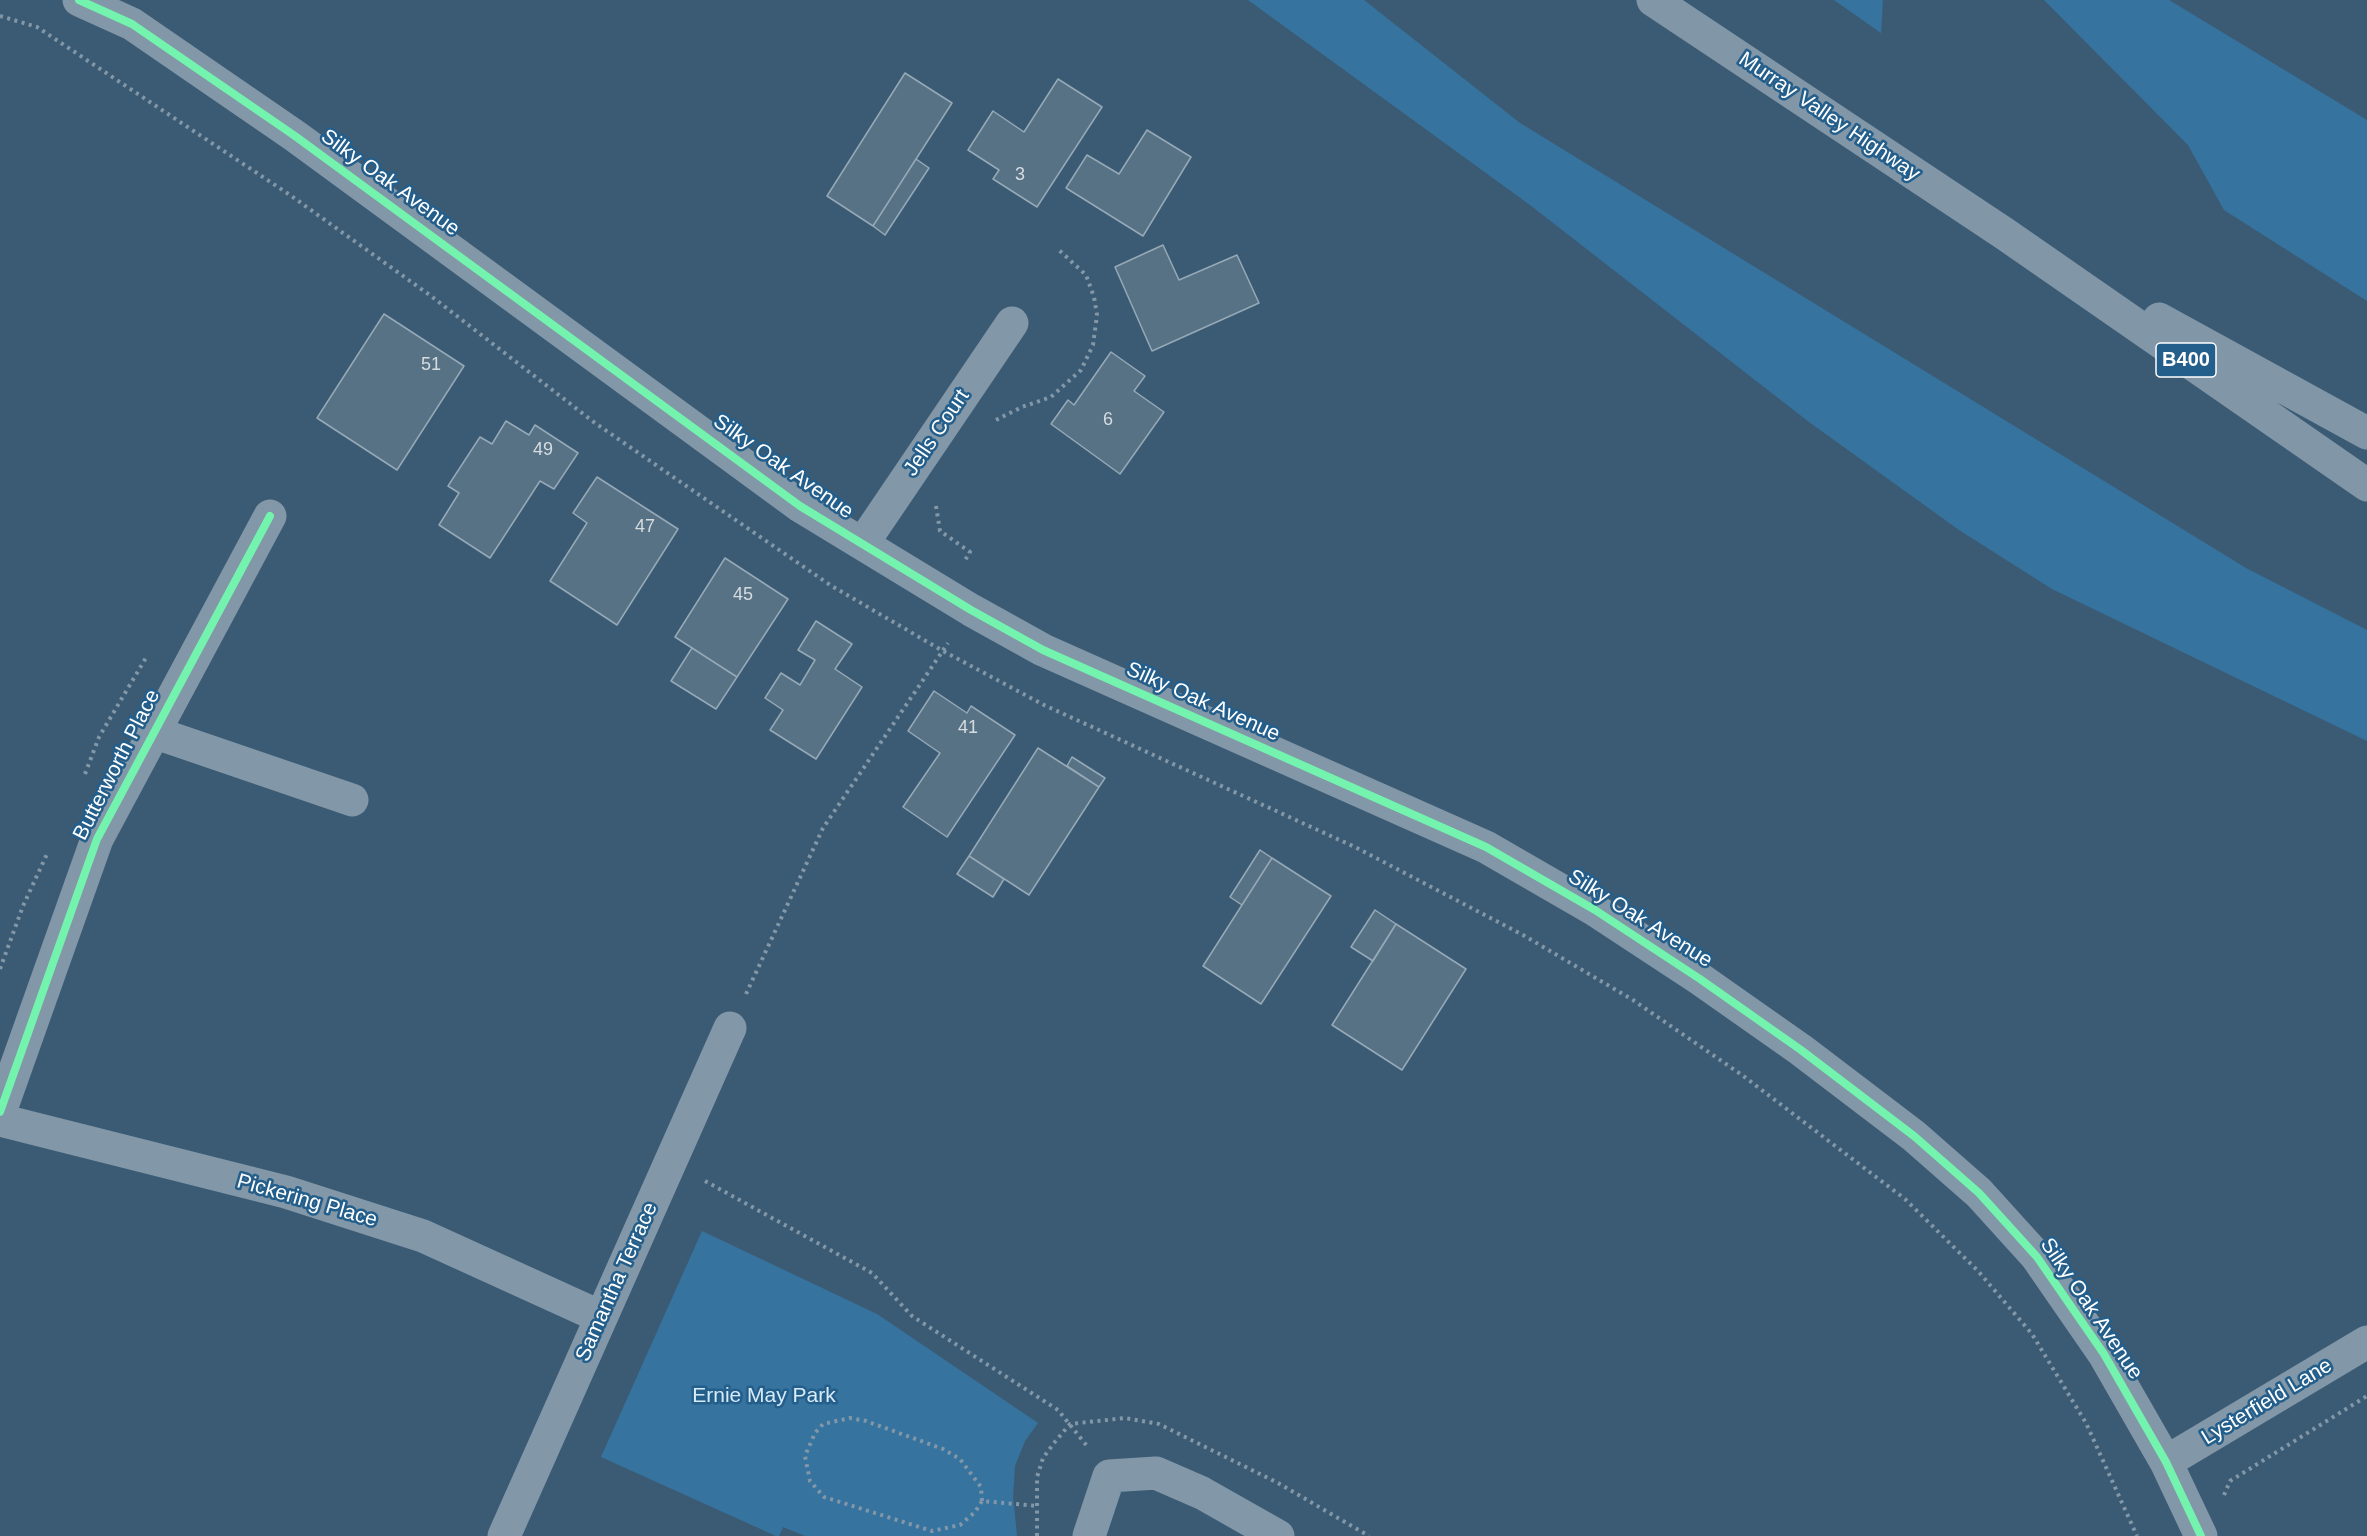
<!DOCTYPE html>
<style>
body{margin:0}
canvas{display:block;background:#3b5b74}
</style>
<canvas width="2367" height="1536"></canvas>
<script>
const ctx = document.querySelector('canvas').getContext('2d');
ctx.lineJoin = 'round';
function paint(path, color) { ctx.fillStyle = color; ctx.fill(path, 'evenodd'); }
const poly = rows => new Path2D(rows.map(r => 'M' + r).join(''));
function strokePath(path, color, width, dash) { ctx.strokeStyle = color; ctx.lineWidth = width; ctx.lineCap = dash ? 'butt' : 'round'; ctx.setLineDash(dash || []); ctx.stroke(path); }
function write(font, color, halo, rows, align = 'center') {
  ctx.font = font + ' Helvetica,sans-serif'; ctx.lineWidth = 5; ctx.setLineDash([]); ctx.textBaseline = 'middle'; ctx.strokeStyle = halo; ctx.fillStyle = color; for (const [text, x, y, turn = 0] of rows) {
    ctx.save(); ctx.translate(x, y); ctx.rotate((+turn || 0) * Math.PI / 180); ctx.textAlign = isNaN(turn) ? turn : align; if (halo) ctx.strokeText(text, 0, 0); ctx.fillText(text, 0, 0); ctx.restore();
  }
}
paint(poly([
 [1248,0,1364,0,1520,123,2246,568,2367,630,2367,741,2052,589,1959,530,1809,422,1530,205],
 [1834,0,1883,0,1881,33],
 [2044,0,2169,0,2367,120,2367,301,2224,210,2188,145],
 [702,1231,877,1314,1038,1423,1025,1441,1015,1466,1013,1496,1017,1536,805,1536,783,1527,779,1536,776,1536,601,1457]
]), '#36739f');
const building = poly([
 [905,73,952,103,873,226,827,196,905,73],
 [1058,79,1102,107,1037,207,993,179,999,170,968,150,993,111,1024,132,1058,79],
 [1147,130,1191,157,1143,236,1066,188,1087,155,1119,174,1147,130],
 [916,159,929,168,885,235,873,226,916,159],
 [1163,245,1179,280,1237,255,1259,303,1152,351,1115,267,1163,245],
 [384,314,464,366,397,470,317,418,384,314],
 [1111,352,1145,376,1134,391,1164,412,1120,474,1051,424,1068,400,1074,405,1111,352],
 [506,421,529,435,535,425,578,453,554,489,540,481,490,558,439,525,459,493,448,486,480,437,492,444,506,421],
 [597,477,678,529,617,625,550,581,587,523,573,513,597,477],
 [725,558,788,599,737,677,675,637,725,558],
 [816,621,852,644,835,669,862,687,816,759,770,730,783,710,765,698,781,673,800,685,815,660,798,650,816,621],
 [692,648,737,677,716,709,671,681,692,648],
 [934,691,967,713,971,706,1015,735,947,837,903,807,940,753,908,731,934,691],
 [1038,748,1099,787,1029,895,969,856,1038,748],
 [1072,757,1105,778,1099,787,1067,766,1072,757],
 [1260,850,1272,858,1242,905,1230,897,1260,850],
 [969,856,1004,879,993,897,957,874,969,856],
 [1272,858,1331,896,1261,1004,1203,966,1272,858],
 [1375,910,1396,924,1373,961,1351,947,1375,910],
 [1396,924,1466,969,1402,1070,1332,1025,1396,924]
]);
paint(building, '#587285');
strokePath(building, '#96a9b7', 1.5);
strokePath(poly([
 [0,16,37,27,290,195,431,296,595,423,830,585,943,651,1044,705,1355,847,1523,935,1633,1000,1742,1075,1905,1199,1978,1271,2032,1334,2086,1423,2137,1536],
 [996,420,1022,407,1051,397,1081,370,1093,345,1097,315,1094,297,1086,275,1059,250],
 [936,506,940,531,970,552,964,562],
 [85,774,99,737,147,656],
 [0,969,23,906,47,854],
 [746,994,823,828,948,643],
 [705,1181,872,1273,912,1316,1058,1410,1087,1446],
 [2224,1495,2230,1481,2367,1396],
 [982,1501,981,1487,960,1459,943,1449,866,1421,850,1418,823,1424,815,1433,805,1456,810,1481,824,1497,932,1531,960,1525,975,1512,982,1501,1038,1506],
 [1037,1536,1037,1477,1043,1458,1054,1443,1070,1424,1125,1418,1159,1424,1278,1483,1369,1536]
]), '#8297a7', 4, [3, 4.5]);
strokePath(poly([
 [79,0,132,24,295,136,800,506,971,610,1043,650,1486,847,1595,910,1700,979,1801,1050,1914,1136,1979,1193,2037,1257,2104,1354,2166,1462,2201,1536],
 [863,543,1012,323],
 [153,732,352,800],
 [0,1112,97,839,270,516],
 [0,1120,286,1192,423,1236,601,1317],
 [2166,1462,2367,1342],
 [504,1536,730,1028],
 [1089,1536,1109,1476,1156,1473,1202,1493,1278,1536]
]), '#8297a7', 33);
strokePath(poly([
 [1653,0,2005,234,2367,485],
 [2159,319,2367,433]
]), '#8196a7', 33);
strokePath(poly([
 [79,0,132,24,295,136,800,506,971,610,1043,650,1486,847,1595,910,1700,979,1801,1050,1914,1136,1979,1193,2037,1257,2104,1354,2166,1462,2201,1536],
 [0,1112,97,839,270,516]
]), '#73f3ae', 8);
write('18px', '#d5dce0', null, [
 ["3",1020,175],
 ["51",431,365],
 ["6",1108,420],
 ["49",543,450],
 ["47",645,527],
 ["45",743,595],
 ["41",968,728]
]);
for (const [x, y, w] of [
 [2186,360,60]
]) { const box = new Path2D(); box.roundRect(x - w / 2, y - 17, w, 34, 4.5); ctx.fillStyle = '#245e8b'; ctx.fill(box); strokePath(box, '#fff', 1.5); }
write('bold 20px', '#fff', null, [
 ["B400",2186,360]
]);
write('21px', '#fff', '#245e8b', [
 ["Murray Valley Highway",1829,117,34],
 ["Silky Oak Avenue",390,183,36],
 ["Jells Court",937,433,-56],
 ["Silky Oak Avenue",783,467,35],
 ["Silky Oak Avenue",1203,702,24],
 ["Butterworth Place",117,765,-63],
 ["Silky Oak Avenue",1640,919,32],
 ["Pickering Place",307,1201,16],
 ["Samantha Terrace",617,1282,-66],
 ["Silky Oak Avenue",2091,1309,56],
 ["Lysterfield Lane",2267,1402,-31]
]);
write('21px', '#d6eaf8', '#245e8b', [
 ["Ernie May Park",764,1396]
]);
</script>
